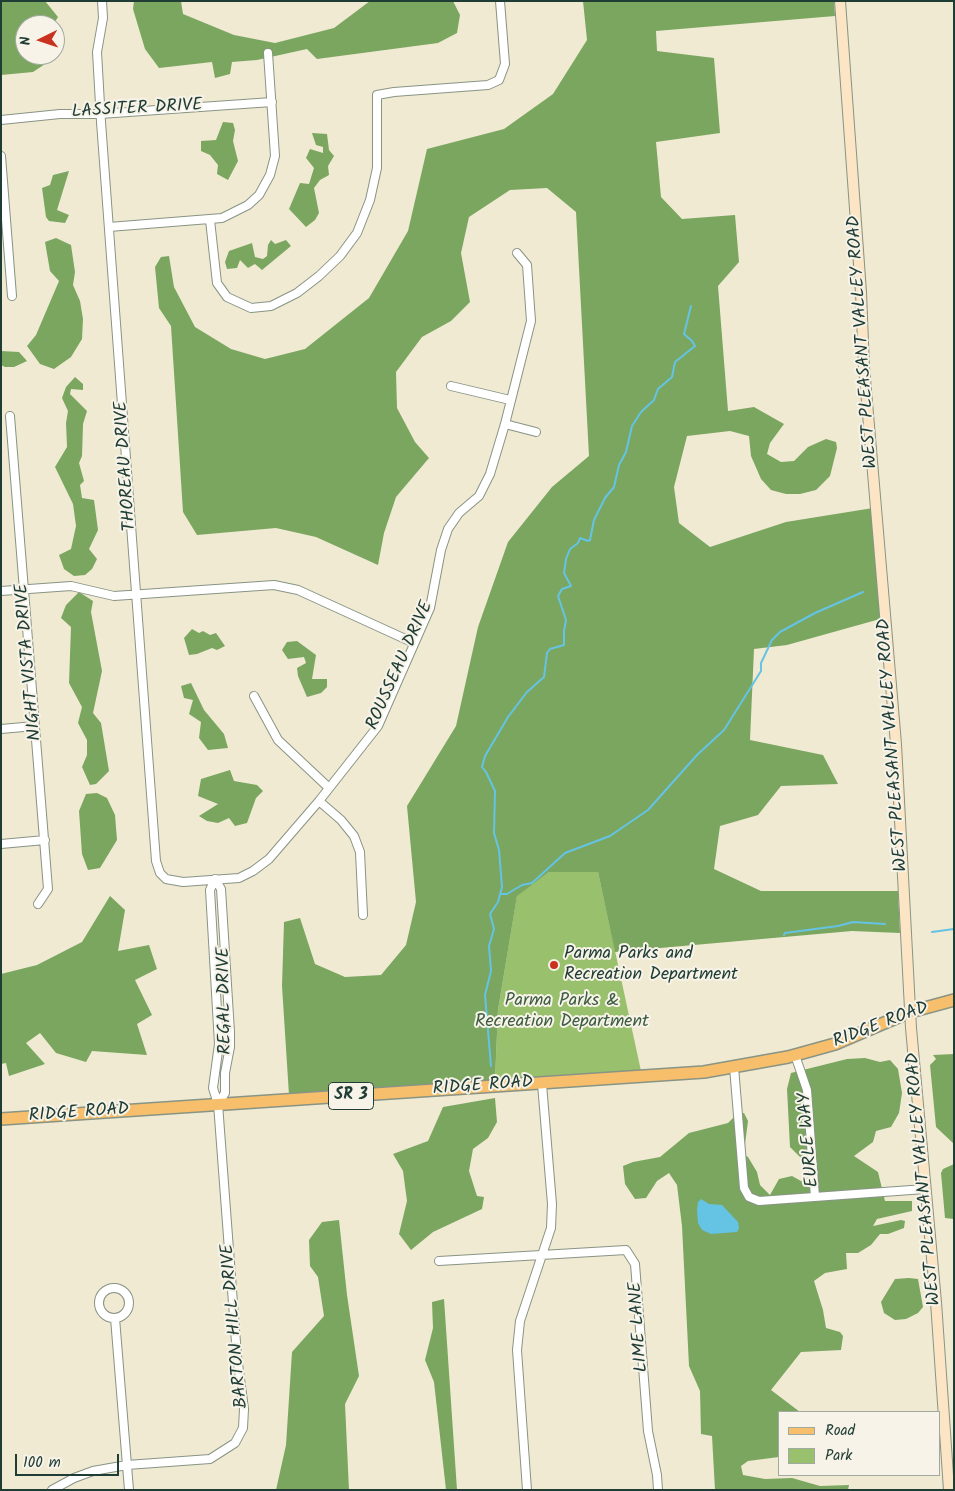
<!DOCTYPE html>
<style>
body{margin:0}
#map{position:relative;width:955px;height:1491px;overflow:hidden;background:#f0ead3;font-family:Kalam,sans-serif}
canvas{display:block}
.frame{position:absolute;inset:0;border:2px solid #1f3d34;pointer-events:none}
.legend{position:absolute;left:778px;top:1411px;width:162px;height:65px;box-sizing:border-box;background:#f7f3e8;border:1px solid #a1aaa0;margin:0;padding:6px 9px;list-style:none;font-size:15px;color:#1f3d34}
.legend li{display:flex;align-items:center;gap:10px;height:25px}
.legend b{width:25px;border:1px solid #a1aaa0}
.north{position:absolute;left:15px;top:15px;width:50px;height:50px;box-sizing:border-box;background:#f7f3e8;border:1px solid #a1aaa0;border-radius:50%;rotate:266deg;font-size:14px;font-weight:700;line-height:20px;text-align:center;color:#1f3d34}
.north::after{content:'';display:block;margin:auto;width:18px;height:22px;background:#c8321e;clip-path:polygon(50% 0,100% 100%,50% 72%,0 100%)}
.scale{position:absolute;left:15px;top:1454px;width:104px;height:22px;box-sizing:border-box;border:2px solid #1f3d34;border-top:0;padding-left:6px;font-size:15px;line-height:18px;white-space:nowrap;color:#1f3d34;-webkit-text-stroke:4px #f7f3e8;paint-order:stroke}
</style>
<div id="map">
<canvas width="955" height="1491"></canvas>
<div class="frame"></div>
<ul class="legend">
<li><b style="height:6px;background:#f7bf6c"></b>Road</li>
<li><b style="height:14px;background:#99c06c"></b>Park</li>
</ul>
<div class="north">N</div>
<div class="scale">100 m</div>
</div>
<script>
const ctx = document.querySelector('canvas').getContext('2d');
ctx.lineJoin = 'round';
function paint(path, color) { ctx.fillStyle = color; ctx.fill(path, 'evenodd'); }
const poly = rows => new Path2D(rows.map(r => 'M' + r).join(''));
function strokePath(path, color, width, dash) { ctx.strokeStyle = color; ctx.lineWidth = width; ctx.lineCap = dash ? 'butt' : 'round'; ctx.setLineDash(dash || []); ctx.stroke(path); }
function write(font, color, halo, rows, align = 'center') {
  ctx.font = font + ' Kalam,sans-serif'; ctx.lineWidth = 4; ctx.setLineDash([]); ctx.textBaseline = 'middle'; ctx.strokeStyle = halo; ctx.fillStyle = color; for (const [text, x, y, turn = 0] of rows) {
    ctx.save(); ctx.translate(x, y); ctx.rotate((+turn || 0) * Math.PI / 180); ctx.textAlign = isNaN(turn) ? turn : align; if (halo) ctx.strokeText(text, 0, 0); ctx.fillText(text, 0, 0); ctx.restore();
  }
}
paint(poly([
 [549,872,598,872,641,1071,495,1080,498,1010,517,895]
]), '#99c06c');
paint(poly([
 [1,1,45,1,58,17,53,25,25,25,25,55,47,55,48,62,33,72,1,75],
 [134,1,181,1,183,14,234,35,275,43,334,28,370,1,453,1,460,15,457,33,438,43,317,59,307,49,257,60,232,62,230,74,215,78,212,62,159,68,145,49,133,9],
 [583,1,834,1,835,16,656,31,657,51,714,58,720,133,656,142,661,197,682,219,735,215,739,262,718,286,728,411,754,407,784,424,770,443,767,454,781,462,794,461,808,447,826,439,836,442,837,448,830,476,816,490,800,494,786,494,771,490,761,479,751,456,749,436,730,431,687,436,674,487,679,523,710,547,786,522,873,508,880,619,787,645,754,649,750,740,823,755,838,784,781,786,758,815,720,826,714,869,761,891,898,891,900,933,852,931,615,952,598,872,549,872,517,896,498,1010,495,1080,289,1095,282,986,284,922,300,918,315,964,345,977,381,975,406,945,416,902,407,806,456,726,478,627,508,542,552,487,589,456,576,212,547,188,510,190,469,217,461,253,470,302,451,321,422,337,396,372,397,408,415,442,429,458,396,497,384,533,378,565,316,537,276,528,197,535,183,512,171,326,159,308,155,267,161,257,169,256,174,287,195,327,231,349,265,359,305,349,369,298,408,231,427,149,504,129,553,94,587,40],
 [223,122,233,123,235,130,233,141,238,161,228,180,217,174,218,165,210,155,201,151,201,141,216,140],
 [312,133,327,134,329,150,334,156,328,166,329,175,320,180,314,188,319,213,315,220,306,227,289,209,300,183,309,184,314,168,306,158,310,149,323,153,323,147,316,145],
 [69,171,57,210,69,215,65,223,49,221,46,217,42,188,50,185,53,175],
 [56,238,71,245,75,272,73,285,80,301,83,319,82,339,71,357,54,369,40,364,27,346,36,335,59,281,50,271,45,242],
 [271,240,275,244,286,240,291,246,262,270,255,264,248,268,240,260,237,268,227,269,225,262,229,251,252,243,255,257,263,259,267,256,268,245],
 [1,351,19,352,27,361,14,367,5,367,1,365],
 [75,377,83,384,83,390,71,389,70,394,87,411,83,424,82,456,79,463,84,481,80,485,82,498,94,500,98,530,89,549,97,559,92,569,85,575,74,576,64,569,59,555,71,549,76,526,73,504,55,467,67,447,66,423,68,411,62,398,66,387],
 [79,592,93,601,91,612,102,671,93,713,101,723,109,771,96,784,90,785,82,767,87,755,87,740,78,723,82,707,69,683,71,627,61,618,66,605],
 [192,629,199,633,203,631,210,635,216,633,225,646,217,650,212,648,197,654,189,655,184,638],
 [297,641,316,655,312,679,327,679,327,687,321,693,307,697,298,676,297,668,306,663,304,657,288,659,282,650,287,642],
 [191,683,204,710,224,734,228,748,208,750,199,738,201,722,189,714,193,700,184,698,181,686],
 [230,770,234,781,257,785,263,791,256,798,247,823,235,826,229,818,218,823,207,821,199,816,218,804,198,796,201,779],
 [97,793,107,798,115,815,117,840,100,868,88,870,82,854,79,811,86,794],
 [110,896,125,910,118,951,149,945,157,969,135,980,152,1015,137,1024,147,1055,92,1051,86,1062,56,1053,40,1033,26,1043,45,1064,9,1076,6,1063,1,1064,1,974,37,965,82,942],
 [954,1054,954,1144,936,1127,930,1065,936,1059,933,1055],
 [865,1058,880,1062,890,1060,898,1069,902,1093,899,1113,891,1127,876,1131,873,1142,854,1156,878,1172,885,1201,912,1201,912,1211,877,1219,873,1226,901,1220,905,1221,904,1228,888,1234,880,1234,871,1245,858,1253,846,1253,847,1269,825,1273,814,1281,823,1310,826,1328,840,1332,843,1336,841,1350,801,1352,771,1390,800,1412,779,1412,779,1457,748,1461,741,1466,743,1475,765,1479,792,1478,820,1486,849,1485,848,1490,715,1490,712,1436,701,1434,700,1391,689,1366,682,1226,677,1185,669,1173,657,1181,646,1198,635,1199,625,1184,623,1166,633,1162,660,1157,689,1133,728,1123,737,1114,744,1113,748,1121,745,1144,740,1152,748,1157,757,1172,760,1185,770,1195,779,1179,792,1176,801,1181,809,1177,809,1166,790,1147,787,1089,791,1073,847,1059],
 [495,1098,497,1122,488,1138,473,1149,469,1171,477,1196,484,1197,482,1209,433,1232,411,1250,399,1234,407,1201,403,1171,393,1154,428,1141,443,1107],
 [954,1164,954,1219,945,1218,941,1173,943,1169],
 [339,1220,347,1295,359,1376,345,1404,349,1490,276,1490,286,1445,292,1352,324,1316,318,1277,310,1266,309,1240,322,1222],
 [909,1278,918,1279,923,1307,918,1313,906,1319,895,1320,884,1313,881,1302,895,1279],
 [444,1299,457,1490,446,1490,434,1382,425,1360,433,1328,432,1302]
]), '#7aa660');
paint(poly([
 [701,1199,709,1204,722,1205,738,1222,739,1228,737,1232,711,1234,702,1230,698,1223,697,1210,698,1202]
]), '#65c3e3');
strokePath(poly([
 [500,894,507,894,522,885,532,883,565,853,610,836,648,810,697,755,724,730,761,671,761,663,772,640,780,632,815,613,863,592],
 [932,932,954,929],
 [784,935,785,933,838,926,853,922,885,924],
 [491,1066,485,995,491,971,489,946,494,929,490,914,498,902,502,887,499,850,494,833,495,791,486,772,482,767,485,756,508,717,527,692,544,677,547,653,550,649,564,645,564,631,566,620,558,596,562,589,571,586,564,573,566,559,570,549,578,543,580,538,588,541,590,540,594,520,605,498,614,487,619,465,626,452,632,426,641,412,654,400,658,389,672,377,675,362,695,346,692,341,684,334,691,306]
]), '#65c3e3', 2);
const street = poly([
 [102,1,103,18,97,52,101,122,156,861,160,873,166,879,183,882,239,878,253,871,269,859,319,801,378,726,430,608,441,550,448,529,459,513,479,496,490,474,505,424,531,321,527,265,517,253],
 [1,120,60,114,100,114,272,102],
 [1,156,12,296],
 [210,220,217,283,227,297,251,308,271,306,297,293,319,276,340,256,357,233,370,200,377,168,377,95,394,92,488,85,499,80,505,64,500,1],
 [109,227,222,218,248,205,259,195,270,175,275,156,268,53],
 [451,386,510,400],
 [10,416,48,889,38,904],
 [505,424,536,432],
 [1,591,71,586,114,596,274,585,298,590,414,643],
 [254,696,278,740,328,787],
 [1,729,35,726],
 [319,801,341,820,354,836,360,852,363,915],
 [1,844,45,840],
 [215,879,221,889,230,1032,230,1047,225,1073,225,1093,218,1104],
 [795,1055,807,1090,815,1197],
 [734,1067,744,1188,749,1197,759,1201,925,1189],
 [439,1261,626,1250,635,1264,648,1431,657,1475,658,1490],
 '99 1303a15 15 0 1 1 30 0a15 15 0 1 1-30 0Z',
 [115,1318,129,1490],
 [52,1490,74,1478,93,1471,127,1465,210,1459,235,1443,243,1428,244,1409,237,1356,218,1104,213,1088,219,1044,210,890,215,879],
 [527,1490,517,1350,520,1321,551,1228,552,1204,542,1084]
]);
const secondary = poly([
 [840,1,861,292,864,367,896,744,911,1028,936,1302,949,1490]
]);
const primary = poly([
 [1,1119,704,1072,788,1057,835,1044,910,1012,954,1000]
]);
strokePath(street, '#889484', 10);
strokePath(secondary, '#889484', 12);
strokePath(primary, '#889484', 14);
strokePath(street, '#fff', 8);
strokePath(secondary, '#fce5c4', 10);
strokePath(primary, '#f7bf6c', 11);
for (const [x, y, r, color] of [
 [554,965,5,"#c8321e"]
]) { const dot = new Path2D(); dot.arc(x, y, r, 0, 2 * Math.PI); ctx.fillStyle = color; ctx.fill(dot); strokePath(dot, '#f7f3e8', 2); }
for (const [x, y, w] of [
 [351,1096,45]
]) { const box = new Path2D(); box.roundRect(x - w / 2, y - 13.5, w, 27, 4); ctx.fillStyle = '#f7f3e8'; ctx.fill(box); strokePath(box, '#1f3d34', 1); }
write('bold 16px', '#1f3d34', null, [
 ["SR 3",351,1096]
]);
write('18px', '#1f3d34', '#f7f3e8', [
 ["LASSITER DRIVE",137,110,-3],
 ["WEST PLEASANT VALLEY ROAD",864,342,-94],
 ["THOREAU DRIVE",127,466,-94],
 ["NIGHT VISTA DRIVE",30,662,-95],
 ["ROUSSEAU DRIVE",401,666,-66],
 ["WEST PLEASANT VALLEY ROAD",894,745,-94],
 ["REGAL DRIVE",226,1001,-91],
 ["RIDGE ROAD",881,1026,-21],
 ["RIDGE ROAD",483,1087,-4],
 ["RIDGE ROAD",79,1114,-4],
 ["EURLE WAY",810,1140,-95],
 ["WEST PLEASANT VALLEY ROAD",925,1179,-95],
 ["BARTON HILL DRIVE",236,1326,-95],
 ["LIME LANE",640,1327,-94]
]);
write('18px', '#1f3d34', '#f7f3e8', [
 ["Parma Parks and",564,955],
 ["Recreation Department",564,976]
], 'left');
write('18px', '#3e5e42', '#f7f3e8', [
 ["Parma Parks &",562,1002],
 ["Recreation Department",562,1023]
]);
</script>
